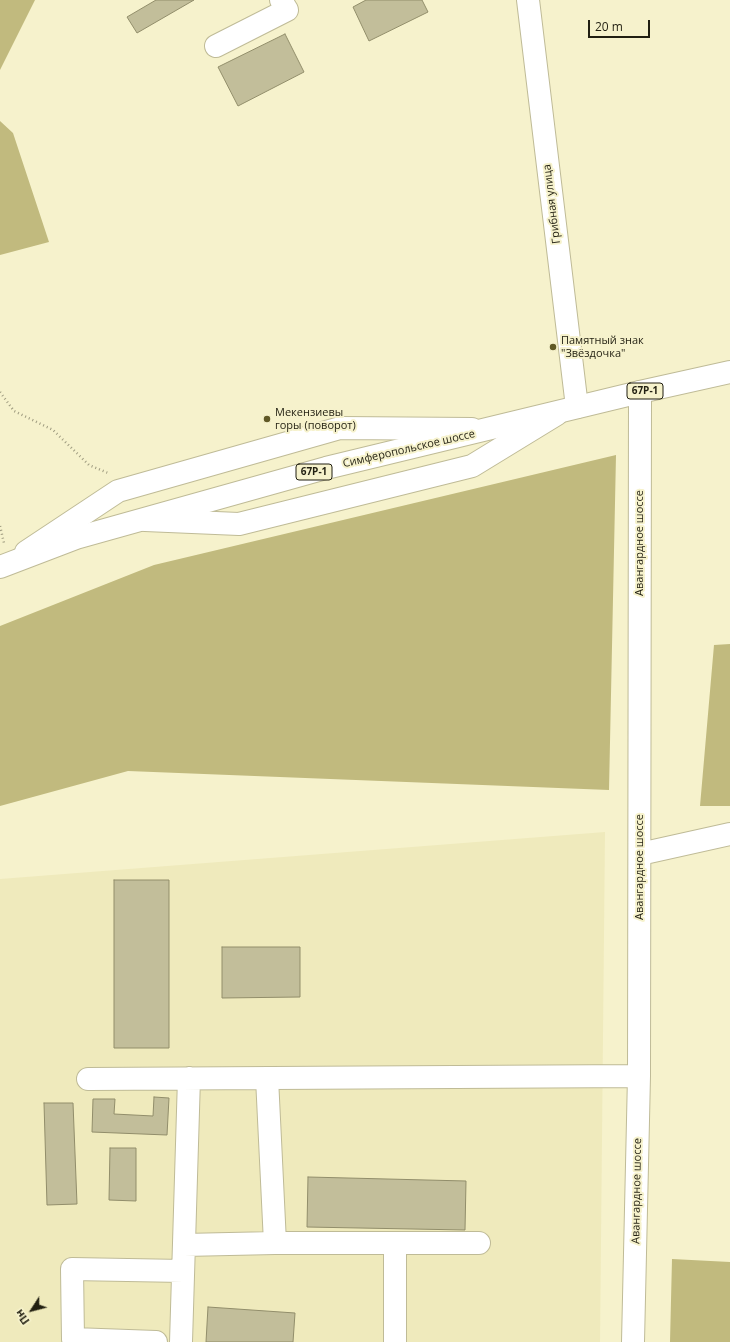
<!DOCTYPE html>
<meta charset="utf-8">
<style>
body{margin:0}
#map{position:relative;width:730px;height:1342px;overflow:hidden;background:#f6f2cc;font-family:"Open Sans",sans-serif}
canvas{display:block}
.north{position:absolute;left:12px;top:1290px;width:40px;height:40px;-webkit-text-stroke:3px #f6f2cc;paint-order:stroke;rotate:234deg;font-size:11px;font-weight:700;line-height:16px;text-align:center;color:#211f11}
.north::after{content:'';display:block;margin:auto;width:14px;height:18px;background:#211f11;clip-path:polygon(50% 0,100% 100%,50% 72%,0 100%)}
.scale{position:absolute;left:588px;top:20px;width:62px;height:18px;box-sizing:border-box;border:2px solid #211f11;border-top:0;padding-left:5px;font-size:12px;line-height:14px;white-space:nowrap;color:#211f11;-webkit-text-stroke:3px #f6f2cc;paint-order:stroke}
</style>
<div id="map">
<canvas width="730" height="1342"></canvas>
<div class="north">Пн</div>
<div class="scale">20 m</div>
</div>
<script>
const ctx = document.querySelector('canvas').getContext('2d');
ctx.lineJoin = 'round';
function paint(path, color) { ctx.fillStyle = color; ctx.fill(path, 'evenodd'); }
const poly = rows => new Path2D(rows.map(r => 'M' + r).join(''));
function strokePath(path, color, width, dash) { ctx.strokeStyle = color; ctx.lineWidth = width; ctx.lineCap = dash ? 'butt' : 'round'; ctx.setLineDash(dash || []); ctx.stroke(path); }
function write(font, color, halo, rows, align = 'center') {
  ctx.font = font + ' "Open Sans",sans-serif'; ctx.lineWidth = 4; ctx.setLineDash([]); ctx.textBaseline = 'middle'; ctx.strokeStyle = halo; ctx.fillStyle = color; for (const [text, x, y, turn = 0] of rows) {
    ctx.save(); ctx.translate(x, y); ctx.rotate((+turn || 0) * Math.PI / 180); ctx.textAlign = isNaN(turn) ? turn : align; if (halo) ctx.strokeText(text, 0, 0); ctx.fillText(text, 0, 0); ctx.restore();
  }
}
paint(poly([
 [605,832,600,1342,0,1342,0,879]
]), '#efeabc');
paint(poly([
 [0,0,35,0,0,70],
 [0,121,13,133,49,242,0,255],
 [616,455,609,790,128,771,0,806,0,626,154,565],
 [730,644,730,806,700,806,714,645],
 [672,1259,730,1262,730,1342,670,1342]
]), '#c1ba7e');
const building = poly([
 [156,0,194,0,137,33,127,17,156,0],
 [366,0,422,0,428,12,369,41,353,7,366,0],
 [285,34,304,72,238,106,218,67,285,34],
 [114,880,169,880,169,1048,114,1048,114,880],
 [222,947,300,947,300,997,222,998,222,947],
 [154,1097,169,1098,167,1135,92,1132,93,1099,115,1099,114,1114,153,1116,154,1097],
 [44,1103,73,1103,77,1204,47,1205,44,1103],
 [110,1148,136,1148,136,1201,109,1200,110,1148],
 [308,1177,466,1181,465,1230,307,1227,308,1177],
 [208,1307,295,1313,293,1342,206,1342,208,1307]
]);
paint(building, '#c2be9a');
strokePath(building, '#928e6b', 1);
const minor = poly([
 [528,0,577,407],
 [216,46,287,10,281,0],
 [145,520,239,524,472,466,557,414],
 [26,552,118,491,340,428,472,429],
 [640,854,730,834],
 [267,1078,275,1243],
 [88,1079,639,1076],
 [395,1243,395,1342],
 [184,1245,275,1243,479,1243],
 [156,1342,73,1339,72,1269,183,1271],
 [181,1342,189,1078],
 [633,1342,639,1076,640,392]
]);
const major = poly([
 [0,567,76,538,326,468,640,392,730,372]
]);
strokePath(minor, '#bfbb97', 24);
strokePath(major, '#bfbb97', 24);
strokePath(poly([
 [0,392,14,411,53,430,89,465,108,473],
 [0,526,4,543]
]), '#a09d81', 2.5, [1, 3]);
strokePath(minor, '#fff', 22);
strokePath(major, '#fff', 22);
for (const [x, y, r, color] of [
 [553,347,4,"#605926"],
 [267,419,4,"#605926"]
]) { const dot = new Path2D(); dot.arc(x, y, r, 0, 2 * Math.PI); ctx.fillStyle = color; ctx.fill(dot); strokePath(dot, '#f6f2cc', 1.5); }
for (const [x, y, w] of [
 [645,391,36],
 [314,472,36]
]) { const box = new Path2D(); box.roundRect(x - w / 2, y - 8, w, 16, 3); ctx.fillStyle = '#f6f2cc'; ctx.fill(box); strokePath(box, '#211f11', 1); }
write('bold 10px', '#211f11', null, [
 ["67Р-1",645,391],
 ["67Р-1",314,472]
]);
write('11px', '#211f11', '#f6f2cc', [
 ["Грибная улица",552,204,-97],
 ["Симферопольское шоссе",409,449,-13],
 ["Авангардное шоссе",640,543,-90],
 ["Авангардное шоссе",640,867,-90],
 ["Авангардное шоссе",637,1191,-89]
]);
write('11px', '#211f11', '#f6f2cc', [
 ["Памятный знак",561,341],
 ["\"Звёздочка\"",561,354],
 ["Мекензиевы",275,413],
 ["горы (поворот)",275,426]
], 'left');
</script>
